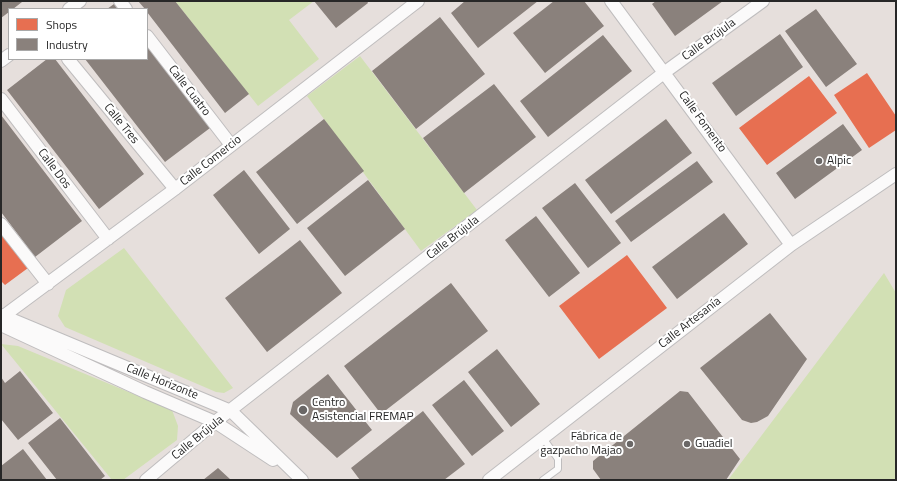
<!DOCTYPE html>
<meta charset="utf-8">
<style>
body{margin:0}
#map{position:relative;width:897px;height:481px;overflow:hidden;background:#e6dfdc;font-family:"Titillium Web",sans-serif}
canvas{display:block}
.frame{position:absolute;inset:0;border:2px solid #272727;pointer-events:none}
.legend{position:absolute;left:8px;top:8px;width:140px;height:52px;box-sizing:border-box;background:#fff;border:1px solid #a9a9a9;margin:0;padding:5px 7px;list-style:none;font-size:12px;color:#272727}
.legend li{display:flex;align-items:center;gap:8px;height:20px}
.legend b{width:20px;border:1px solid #a9a9a9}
</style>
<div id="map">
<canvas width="897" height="481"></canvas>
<div class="frame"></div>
<ul class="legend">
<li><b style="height:11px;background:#e76f51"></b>Shops</li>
<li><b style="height:11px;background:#8a817c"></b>Industry</li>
</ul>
</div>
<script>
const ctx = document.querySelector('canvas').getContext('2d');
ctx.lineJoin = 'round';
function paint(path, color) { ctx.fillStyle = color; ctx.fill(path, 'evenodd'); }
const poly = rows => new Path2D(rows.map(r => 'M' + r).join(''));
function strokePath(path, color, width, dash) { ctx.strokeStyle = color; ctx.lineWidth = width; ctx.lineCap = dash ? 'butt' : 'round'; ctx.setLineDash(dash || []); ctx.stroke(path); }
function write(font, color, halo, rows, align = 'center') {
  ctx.font = font + ' "Titillium Web",sans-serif'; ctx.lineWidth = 4; ctx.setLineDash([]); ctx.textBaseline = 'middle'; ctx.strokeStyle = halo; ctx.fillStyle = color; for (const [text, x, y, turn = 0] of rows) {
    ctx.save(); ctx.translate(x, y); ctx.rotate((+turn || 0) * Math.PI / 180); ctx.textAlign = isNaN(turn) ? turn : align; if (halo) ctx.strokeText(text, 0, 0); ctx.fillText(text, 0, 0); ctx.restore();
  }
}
paint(poly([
 [175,1,314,1,289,20,319,59,258,106],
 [360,56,477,210,421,251,307,96],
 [124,248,233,388,224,393,216,392,65,327,58,316,66,290],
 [884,273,896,293,896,480,728,480],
 [1,344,18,346,172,410,178,426,177,440,123,480,112,480]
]), '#d2e0b4');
paint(poly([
 [867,73,896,116,896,130,869,148,834,95],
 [809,76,837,113,767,165,739,128],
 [1,233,28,268,5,285,1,281],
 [627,255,667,308,599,359,559,306]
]), '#e76f51');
paint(poly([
 [1,1,21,1,22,2,13,9,9,9,9,12,1,18],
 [138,1,175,1,249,94,225,113,147,12,147,9,145,9],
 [314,1,367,1,368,3,336,28],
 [465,1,538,1,478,48,451,13],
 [554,1,584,1,604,26,545,73,513,33],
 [656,1,723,1,675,36,652,4],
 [114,4,118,9,107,9],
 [816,9,857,64,826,87,785,31],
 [440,17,485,74,416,129,372,71],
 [780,34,803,67,736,116,712,83],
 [603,35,632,71,548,137,520,101],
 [147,46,210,128,165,162,85,59,147,59],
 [47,59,55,59,144,174,99,209,7,90],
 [494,84,536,137,464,193,423,138],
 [1,115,82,221,35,257,1,212],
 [324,119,364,171,297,224,256,172],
 [666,119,692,153,611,214,585,180],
 [843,124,862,150,795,199,776,173],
 [697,161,713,182,631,242,615,221],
 [244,170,290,229,259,254,213,195],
 [368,180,405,229,345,276,307,228],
 [575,183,621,243,588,268,542,208],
 [724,213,748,244,677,299,652,267],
 [536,216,580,273,549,297,505,240],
 [300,240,342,293,267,352,225,298],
 [451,283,488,331,381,414,344,366],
 [770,313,807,359,768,416,757,422,751,423,742,420,700,368],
 [497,349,540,404,511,427,468,372],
 [20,371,53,413,18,440,1,419,1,377,5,383],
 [328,374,372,430,337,458,290,414,293,402],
 [464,380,504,431,472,456,432,405],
 [680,391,688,392,740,459,726,480,601,480,593,469,593,461],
 [423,411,465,464,444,480,360,480,351,468],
 [60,418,105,476,100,480,57,480,28,443],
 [23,449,47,480,1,480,1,466],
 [218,468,231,480,203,480]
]), '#8a817c');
const service = poly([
 [543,438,558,459,558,469,543,480]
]);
const minor = poly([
 [120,1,126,9],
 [611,1,791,245],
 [69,9,80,1],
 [147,36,231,145],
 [68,59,175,189],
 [1,61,9,55],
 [1,99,108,239],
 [1,224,48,284],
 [1,315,231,411,302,480],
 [1,318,175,189,418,1],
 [1,325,145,392,215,422,273,460],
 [146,480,215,422,665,72,763,1],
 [489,480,791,245,896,174]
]);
strokePath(service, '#bfbdbe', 8);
strokePath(minor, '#bfbdbe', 14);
strokePath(service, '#fbfafa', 6);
strokePath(minor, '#fbfafa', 12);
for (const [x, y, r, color] of [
 [819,161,4,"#6a6766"],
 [303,410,5,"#6a6766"],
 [630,444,4,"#6a6766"],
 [687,444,4,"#6a6766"]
]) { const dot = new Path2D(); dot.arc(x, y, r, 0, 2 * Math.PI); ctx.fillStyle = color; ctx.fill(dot); strokePath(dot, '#fff', 1.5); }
write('12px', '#272727', '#fff', [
 ["Calle Brújula",709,40,-36],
 ["Calle Cuatro",189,91,52],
 ["Calle Fomento",702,122,54],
 ["Calle Tres",121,124,51],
 ["Calle Comercio",211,161,-38],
 ["Calle Dos",54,169,53],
 ["Calle Brújula",453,238,-38],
 ["Calle Artesanía",690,323,-38],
 ["Calle Horizonte",162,382,22],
 ["Calle Brújula",198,438,-39]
]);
write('12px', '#272727', '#fff', [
 ["Alpic",827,161],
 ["Centro",312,403],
 ["Asistencial FREMAP",312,417],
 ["Fábrica de",622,437,"right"],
 ["gazpacho Majao",622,451,"right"],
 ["Guadiel",695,444]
], 'left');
</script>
